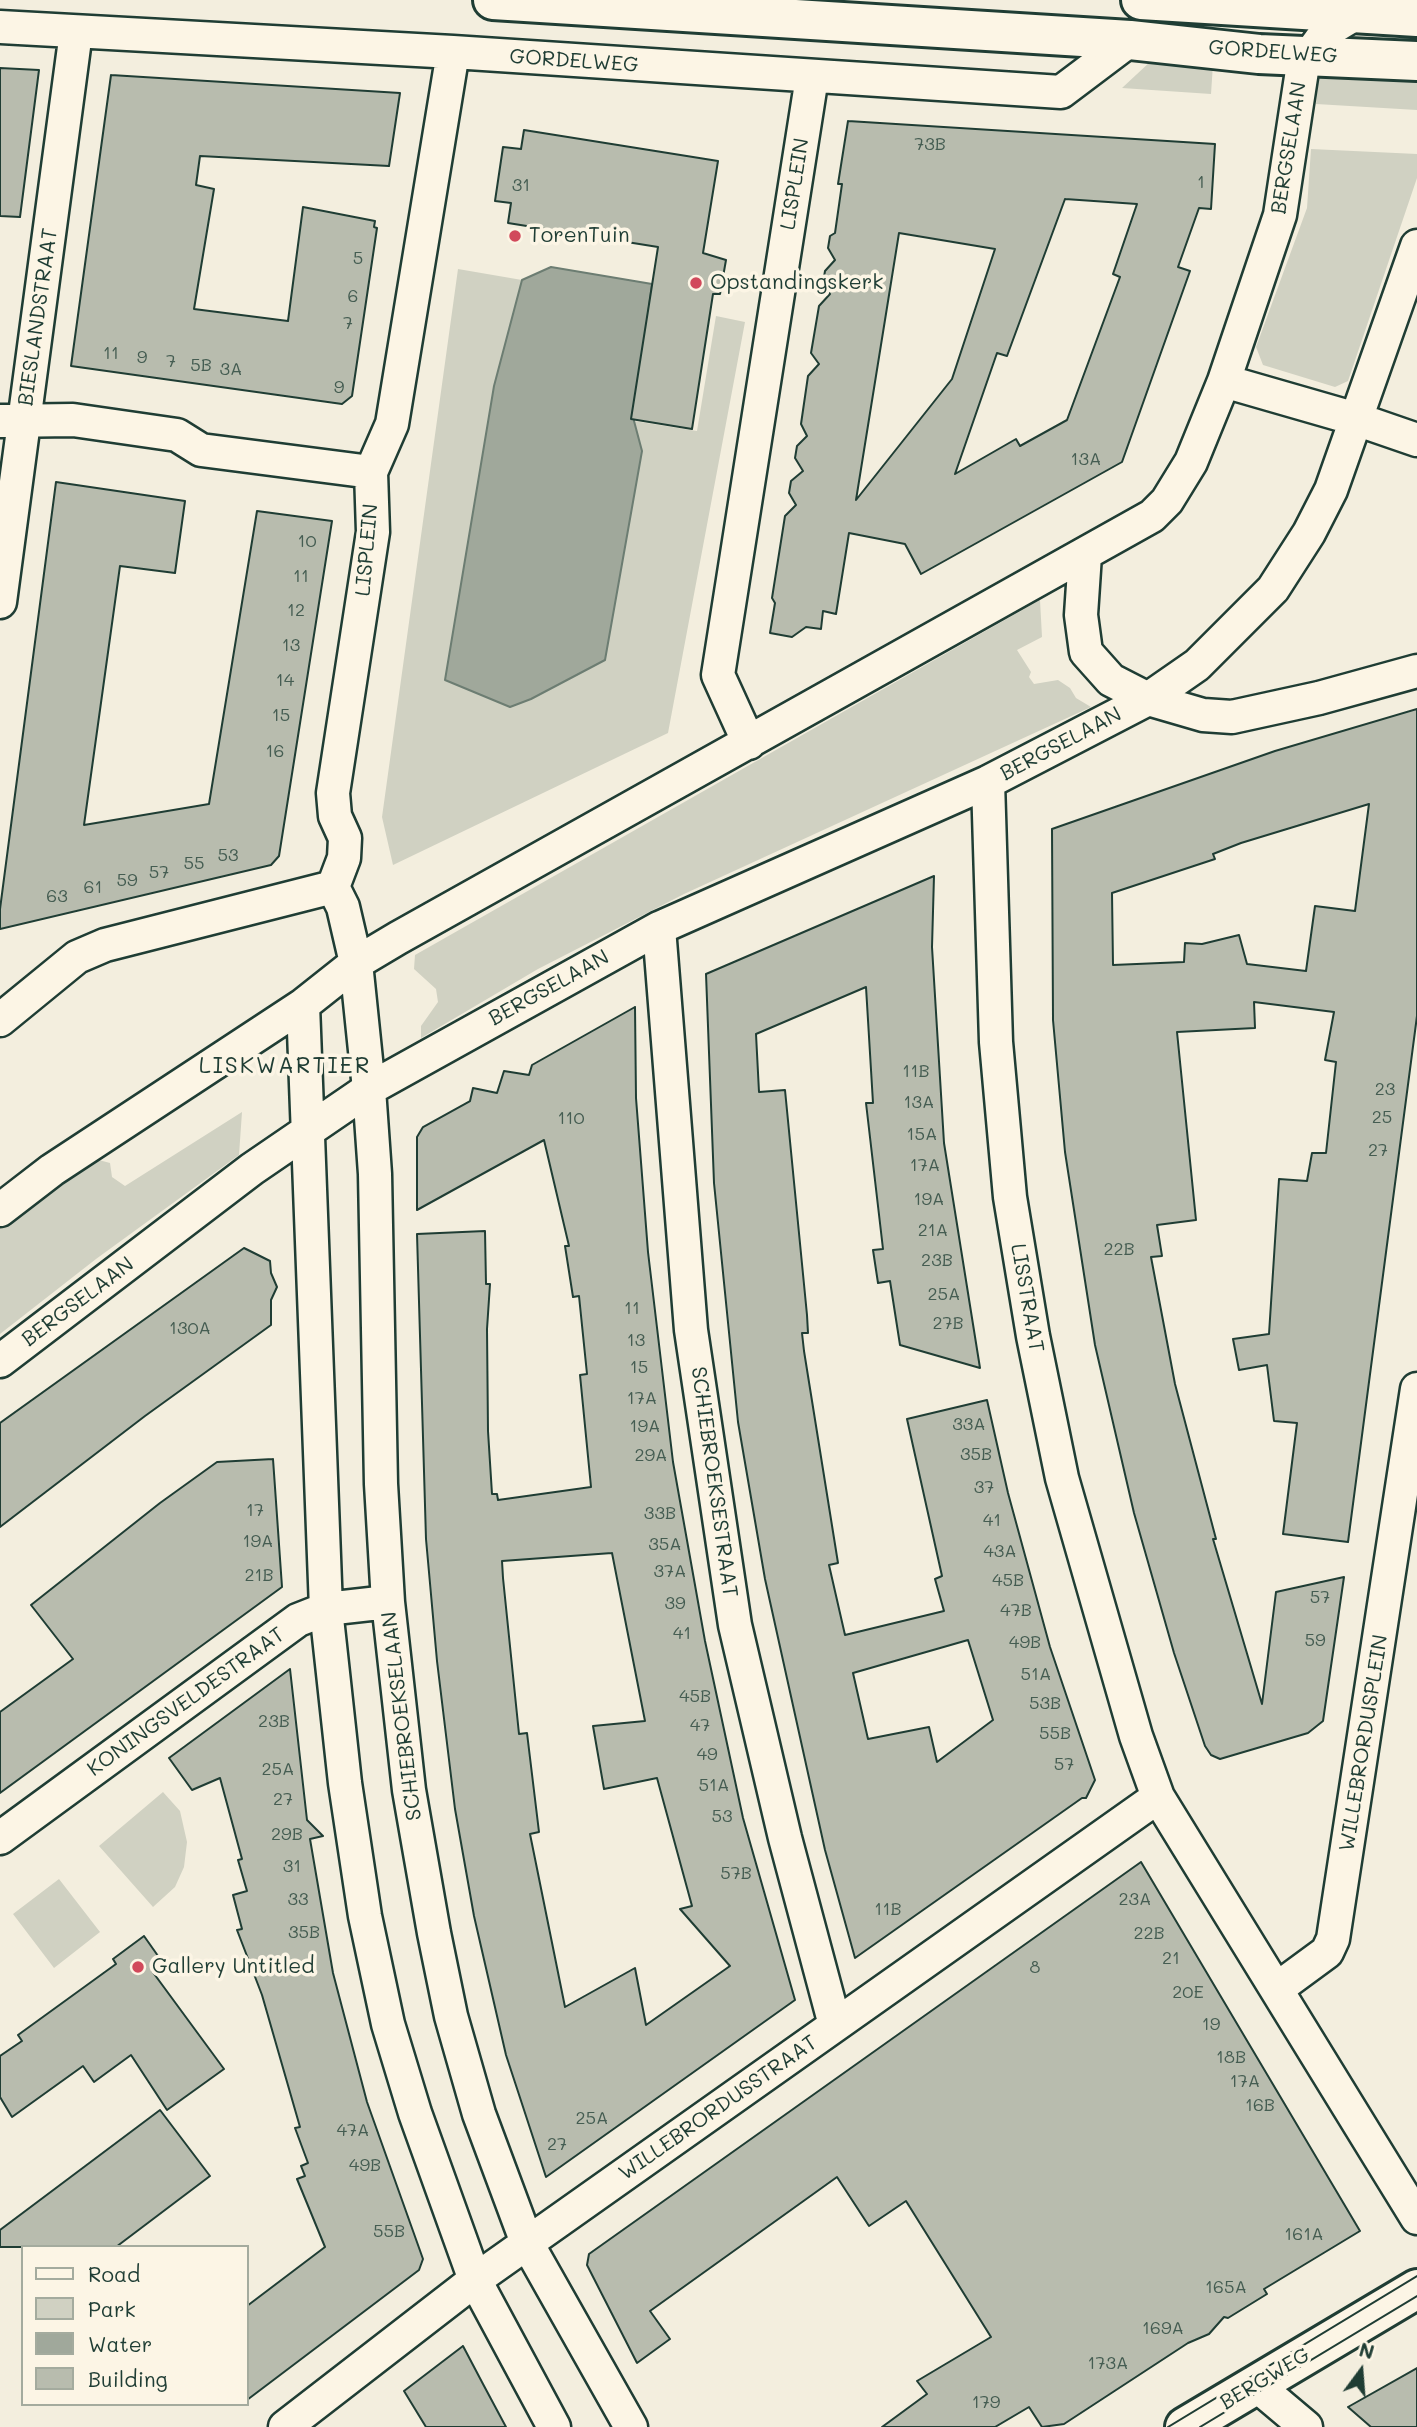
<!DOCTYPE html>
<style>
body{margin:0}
#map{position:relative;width:1417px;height:2427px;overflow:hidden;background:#f3eede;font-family:Mali,sans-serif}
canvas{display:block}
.legend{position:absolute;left:21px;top:2245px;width:228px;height:161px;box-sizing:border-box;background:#fcf5e5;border:2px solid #a4ab9e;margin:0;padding:9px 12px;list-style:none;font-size:21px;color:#1f3d34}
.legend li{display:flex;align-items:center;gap:14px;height:35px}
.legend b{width:35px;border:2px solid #a4ab9e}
.north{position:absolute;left:1326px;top:2336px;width:70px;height:70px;-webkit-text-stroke:5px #fcf5e5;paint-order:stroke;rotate:16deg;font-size:19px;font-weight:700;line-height:28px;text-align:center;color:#1f3d34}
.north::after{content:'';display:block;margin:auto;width:24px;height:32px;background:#1f3d34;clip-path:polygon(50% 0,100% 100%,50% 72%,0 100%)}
</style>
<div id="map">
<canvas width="1417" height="2427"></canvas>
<ul class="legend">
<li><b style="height:9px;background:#fcf5e5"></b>Road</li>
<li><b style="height:19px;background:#d0d1c2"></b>Park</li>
<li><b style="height:19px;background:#a0a89b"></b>Water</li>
<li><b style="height:19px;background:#b8bcae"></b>Building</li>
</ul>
<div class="north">N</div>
</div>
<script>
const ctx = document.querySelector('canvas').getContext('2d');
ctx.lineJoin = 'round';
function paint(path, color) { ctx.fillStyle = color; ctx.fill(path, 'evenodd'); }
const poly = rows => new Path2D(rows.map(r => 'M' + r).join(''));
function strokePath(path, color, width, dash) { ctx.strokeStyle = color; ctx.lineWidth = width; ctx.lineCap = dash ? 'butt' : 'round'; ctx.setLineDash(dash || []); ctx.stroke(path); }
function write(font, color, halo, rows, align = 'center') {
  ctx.font = font + ' Mali,sans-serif'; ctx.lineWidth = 7; ctx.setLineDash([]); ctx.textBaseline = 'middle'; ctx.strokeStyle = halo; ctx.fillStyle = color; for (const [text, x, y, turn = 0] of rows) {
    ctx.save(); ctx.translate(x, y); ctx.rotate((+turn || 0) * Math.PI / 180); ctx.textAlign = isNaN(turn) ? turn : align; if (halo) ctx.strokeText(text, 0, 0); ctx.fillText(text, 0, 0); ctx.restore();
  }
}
paint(poly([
 [1151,61,1213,64,1211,94,1122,88],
 [1319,74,1417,78,1417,110,1316,104],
 [1311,149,1417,154,1417,178,1348,381,1335,387,1263,365,1256,347,1307,208],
 [458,269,522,280,494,386,445,680,509,707,531,699,605,660,642,451,634,421,697,431,716,316,745,322,668,733,393,865,382,817],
 [1040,600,1042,637,1017,650,1031,672,1029,677,1034,684,1058,680,1070,688,1076,698,1091,707,684,894,538,969,421,1038,421,1026,438,1002,436,989,414,969,415,955],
 [242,1112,239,1155,96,1259,0,1334,0,1223,95,1159,110,1163,112,1177,125,1186],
 [163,1792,180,1811,187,1842,184,1867,175,1887,153,1907,99,1846],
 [59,1879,100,1932,54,1968,13,1914]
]), '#d0d1c2');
const water = poly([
 [551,267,652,284,634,421,642,451,605,660,531,699,510,707,445,680,494,386,522,280,551,267]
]);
paint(water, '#a0a89b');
strokePath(water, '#6c7d72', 2);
const building = poly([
 [0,68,39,70,20,217,0,216,0,68],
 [111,75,400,93,389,166,200,156,196,185,214,189,194,309,288,321,303,207,375,221,374,227,377,228,352,396,342,404,71,366,111,75],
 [848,121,1215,144,1211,209,1199,208,1178,267,1190,271,1122,462,921,574,905,544,849,533,836,614,823,611,821,629,806,627,792,637,770,633,775,603,772,598,785,516,796,505,789,493,791,481,803,471,795,458,797,446,807,436,801,424,808,376,819,364,811,353,819,306,830,294,823,283,825,271,835,260,828,248,830,236,835,233,842,184,838,184,848,121],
 [1065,199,1137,204,1113,274,1120,277,1067,420,1020,446,1016,439,955,474,997,353,1007,356,1065,199],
 [899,233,995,249,952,379,856,500,899,233],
 [524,130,718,161,703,253,726,260,720,294,713,294,692,429,631,419,658,247,508,223,511,203,495,201,503,147,521,149,524,130],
 [56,482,185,501,175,573,120,566,84,825,209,804,257,511,332,521,279,856,271,865,0,929,0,909,56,482],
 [1417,709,1417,1016,1348,1542,1283,1534,1297,1423,1274,1421,1267,1365,1239,1370,1233,1339,1269,1334,1279,1179,1307,1181,1312,1153,1326,1153,1336,1062,1325,1060,1334,1012,1254,1002,1255,1028,1177,1032,1196,1220,1157,1225,1162,1256,1151,1257,1175,1384,1216,1539,1213,1539,1262,1704,1276,1592,1344,1577,1323,1721,1308,1733,1220,1759,1211,1755,1205,1746,1174,1653,1134,1513,1095,1345,1065,1152,1053,1020,1052,829,1275,751,1417,709],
 [1369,804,1355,911,1315,906,1306,971,1247,964,1239,935,1202,944,1185,943,1184,962,1113,965,1112,893,1215,859,1213,854,1241,843,1369,804],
 [934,876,932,947,944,1143,980,1368,900,1345,890,1281,878,1283,873,1250,883,1249,866,1103,873,1103,866,987,756,1034,759,1092,785,1090,807,1315,808,1333,802,1333,804,1351,838,1563,829,1565,845,1635,944,1611,935,1579,942,1576,907,1419,987,1400,1008,1493,1050,1647,1095,1780,1086,1798,1082,1798,855,1958,825,1850,765,1579,738,1422,714,1183,706,974,934,876],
 [968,1640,993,1720,937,1762,929,1727,868,1739,853,1673,968,1640],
 [635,1007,636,1098,648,1252,673,1462,705,1641,743,1818,795,2000,546,2177,506,2055,474,1916,455,1809,437,1661,426,1539,417,1234,485,1231,486,1284,490,1284,487,1329,488,1431,492,1494,497,1494,498,1500,591,1487,580,1375,587,1374,579,1296,573,1297,565,1246,569,1246,544,1140,417,1210,417,1137,423,1127,470,1101,473,1088,497,1093,504,1071,529,1075,532,1065,635,1007],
 [612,1553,645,1721,593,1726,604,1789,657,1778,692,1906,680,1909,730,1966,646,2025,635,1968,565,2007,530,1834,539,1832,527,1733,519,1734,503,1578,502,1561,612,1553],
 [244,1248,270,1261,271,1273,277,1287,271,1300,271,1325,145,1416,0,1527,0,1423,244,1248],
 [273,1459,282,1587,0,1793,0,1712,73,1659,31,1605,160,1503,217,1462,273,1459],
 [290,1669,307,1820,323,1836,310,1839,333,1973,367,2102,423,2259,419,2270,247,2400,247,2306,325,2247,297,2179,305,2176,301,2166,308,2163,295,2128,300,2127,262,1995,237,1930,242,1929,233,1895,247,1891,238,1860,242,1859,220,1778,192,1790,169,1758,290,1669],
 [1141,1862,1360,2231,1264,2289,1267,2294,1228,2318,1224,2317,1209,2334,1188,2343,1064,2424,1042,2427,1029,2407,995,2427,882,2427,927,2394,917,2381,991,2337,906,2201,869,2226,837,2177,650,2311,670,2339,637,2363,587,2265,589,2254,1141,1862],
 [144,1936,163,1963,152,1971,224,2069,167,2110,131,2055,94,2082,83,2066,12,2117,0,2097,0,2056,22,2041,18,2035,116,1964,113,1959,144,1936],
 [160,2110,210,2176,116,2247,0,2247,0,2230,160,2110],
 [463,2346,483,2384,506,2427,426,2427,404,2391,463,2346],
 [1417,2368,1417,2427,1371,2427,1348,2407,1417,2368]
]);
paint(building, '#b8bcae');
strokePath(building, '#1f3d34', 2);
const minor = poly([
 [0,27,453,52,1061,92,1130,40],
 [453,52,392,424,371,472,373,532,333,793,335,816,345,838,344,858,333,887,343,907,356,963,369,1089,375,1174,381,1484,388,1602,409,1790,434,1933,451,2016,479,2114,527,2243,631,2427],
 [1224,381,1356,419,1417,440],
 [0,421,73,420,177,435,201,450,371,472],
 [1085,555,1081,615,1086,652,1111,680,1148,699,1203,715,1232,717,1319,698,1417,671],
 [0,602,76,32],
 [749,743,718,675,812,77],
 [988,782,996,1042,1010,1197,1033,1336,1062,1478,1136,1736,1158,1797,1417,2218],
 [659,928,691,1330,735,1625,785,1838,835,2025],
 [303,1005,326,1609,345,1783,365,1916,388,2024,415,2113,475,2280,554,2427],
 [0,1020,77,957,105,945,333,887],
 [0,1210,52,1170,303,1005,356,963,398,938,1152,516,1167,501,1191,462,1224,381,1280,215,1303,64,1327,31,1355,14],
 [0,1361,252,1169,369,1089,659,928,988,782,1148,699,1197,665,1273,589,1309,533,1331,490,1417,246],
 [0,1838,298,1620,326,1609,388,1602],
 [1278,1988,1327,1952,1333,1939,1417,1389],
 [1255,2384,1306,2427],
 [285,2427,475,2280,1158,1797]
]);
const tertiary = poly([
 [1185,2427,1417,2289]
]);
const secondary = poly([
 [493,0,1130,40,1259,54,1417,61],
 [1141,0,1417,17]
]);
strokePath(minor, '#1f3d34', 37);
strokePath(tertiary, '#1f3d34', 44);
strokePath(secondary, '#1f3d34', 44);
strokePath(minor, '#fcf5e5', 32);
strokePath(tertiary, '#fcf5e5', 38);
strokePath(secondary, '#fcf5e5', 38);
strokePath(poly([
 [1168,2427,1417,2276],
 [1200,2427,1417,2296]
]), '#1f3d34', 2);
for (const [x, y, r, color] of [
 [515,236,7,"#d1495b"],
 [696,283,7,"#d1495b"],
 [138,1967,7,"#d1495b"]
]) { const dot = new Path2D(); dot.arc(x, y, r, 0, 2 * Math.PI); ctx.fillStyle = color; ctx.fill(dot); strokePath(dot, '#fcf5e5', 2.5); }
write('18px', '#455d52', null, [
 ["73B",930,144],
 ["1",1201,182],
 ["31",521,185],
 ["5",358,258],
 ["6",353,296],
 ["7",348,323],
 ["11",111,353],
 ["9",142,357],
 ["7",171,361],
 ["5B",201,365],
 ["3A",231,369],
 ["9",339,387],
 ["13A",1086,459],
 ["10",307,541],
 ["11",301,576],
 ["12",296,610],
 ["13",291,645],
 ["14",285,680],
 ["15",281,715],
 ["16",275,751],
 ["53",228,855],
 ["55",194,863],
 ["57",159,872],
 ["59",127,880],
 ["61",93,887],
 ["63",57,896],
 ["11B",916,1071],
 ["23",1385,1089],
 ["13A",919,1102],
 ["25",1382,1117],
 ["110",571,1118],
 ["15A",922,1134],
 ["27",1378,1150],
 ["17A",925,1165],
 ["19A",929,1199],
 ["21A",933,1230],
 ["22B",1119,1249],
 ["23B",937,1260],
 ["25A",944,1294],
 ["11",632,1308],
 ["27B",948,1323],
 ["130A",190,1328],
 ["13",636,1340],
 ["15",639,1367],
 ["17A",642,1398],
 ["33A",969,1424],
 ["19A",645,1426],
 ["35B",976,1454],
 ["29A",651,1455],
 ["37",984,1487],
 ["17",255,1510],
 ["33B",660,1513],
 ["41",992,1520],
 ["19A",258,1541],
 ["35A",665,1544],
 ["43A",1000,1551],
 ["37A",670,1571],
 ["21B",259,1575],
 ["45B",1008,1580],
 ["57",1320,1597],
 ["39",675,1603],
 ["47B",1016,1610],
 ["41",682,1633],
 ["59",1315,1640],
 ["49B",1025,1642],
 ["51A",1036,1674],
 ["45B",695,1696],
 ["53B",1045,1703],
 ["23B",274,1721],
 ["47",700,1725],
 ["55B",1055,1733],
 ["49",707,1754],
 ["57",1064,1764],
 ["25A",278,1769],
 ["51A",714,1785],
 ["27",283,1799],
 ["53",722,1816],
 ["29B",287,1834],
 ["31",292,1866],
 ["57B",736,1873],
 ["33",298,1899],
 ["23A",1135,1899],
 ["11B",888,1909],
 ["35B",304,1932],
 ["22B",1149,1933],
 ["21",1171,1958],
 ["8",1035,1967],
 ["20E",1188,1992],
 ["19",1211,2024],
 ["18B",1231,2057],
 ["17A",1245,2081],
 ["16B",1260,2105],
 ["25A",592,2118],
 ["47A",353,2130],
 ["27",557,2144],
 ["49B",365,2165],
 ["55B",389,2231],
 ["161A",1304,2234],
 ["165A",1226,2287],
 ["169A",1163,2328],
 ["173A",1108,2363],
 ["179",986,2402]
]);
write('21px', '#1f3d34', '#fcf5e5', [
 ["GORDELWEG",1273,52,4],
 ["GORDELWEG",574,61,4],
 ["BERGSELAAN",1289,148,-81],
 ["LISPLEIN",795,184,-81],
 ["BIESLANDSTRAAT",38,317,-82],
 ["LISPLEIN",367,550,-85],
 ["BERGSELAAN",1061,744,-28],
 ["BERGSELAAN",549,988,-29],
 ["LISSTRAAT",1027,1298,80],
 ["BERGSELAAN",78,1302,-37],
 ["SCHIEBROEKSESTRAAT",714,1482,82],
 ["KONINGSVELDESTRAAT",186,1702,-36],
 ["SCHIEBROEKSELAAN",402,1716,-97],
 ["WILLEBRORDUSPLEIN",1364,1743,-81],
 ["WILLEBRORDUSSTRAAT",718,2108,-35],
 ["BERGWEG",1265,2379,-31]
]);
write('21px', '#1f3d34', '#fcf5e5', [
 ["TorenTuin",529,236],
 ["Opstandingskerk",710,283],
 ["Gallery Untitled",152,1967]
], 'left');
ctx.letterSpacing = '2px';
write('23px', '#1f3d34', '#fcf5e5', [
 ["LISKWARTIER",285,1066]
]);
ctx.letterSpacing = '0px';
</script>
